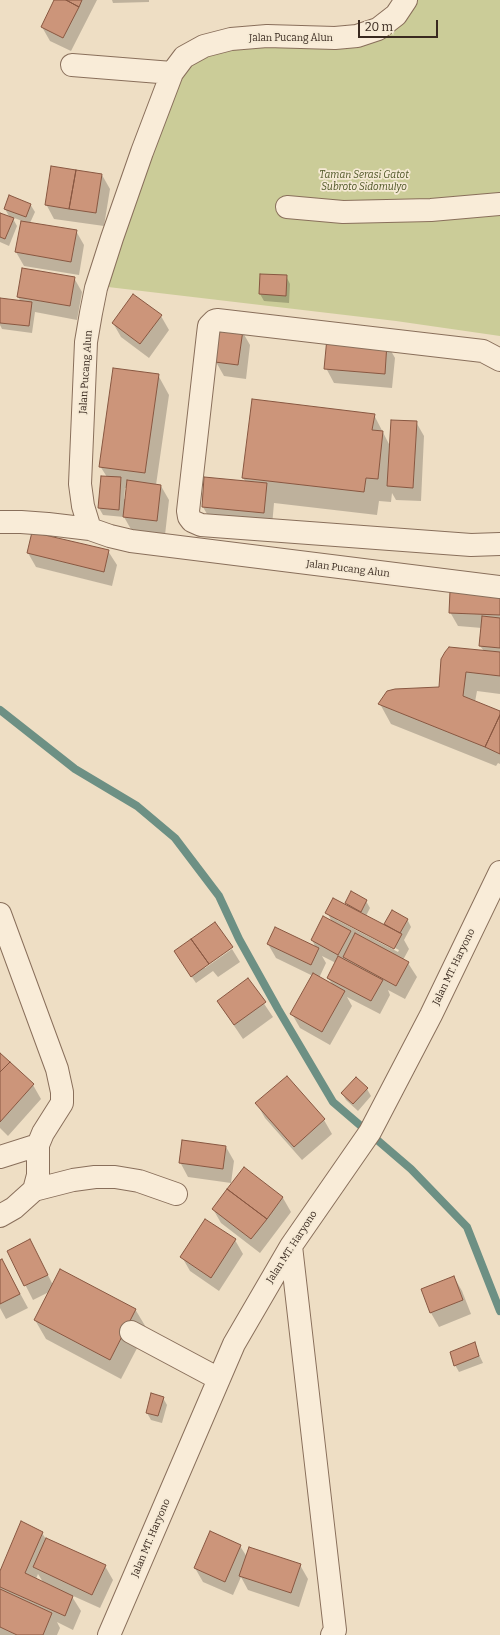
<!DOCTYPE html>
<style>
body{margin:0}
#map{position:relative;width:500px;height:1635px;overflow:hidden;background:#eedec4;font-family:Bitter,serif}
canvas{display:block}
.scale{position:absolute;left:358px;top:20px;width:80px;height:18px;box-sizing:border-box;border:2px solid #39291f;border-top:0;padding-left:5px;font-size:12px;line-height:14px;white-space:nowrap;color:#39291f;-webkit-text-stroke:3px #f5e9d4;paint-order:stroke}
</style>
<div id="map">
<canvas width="500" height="1635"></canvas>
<div class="scale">20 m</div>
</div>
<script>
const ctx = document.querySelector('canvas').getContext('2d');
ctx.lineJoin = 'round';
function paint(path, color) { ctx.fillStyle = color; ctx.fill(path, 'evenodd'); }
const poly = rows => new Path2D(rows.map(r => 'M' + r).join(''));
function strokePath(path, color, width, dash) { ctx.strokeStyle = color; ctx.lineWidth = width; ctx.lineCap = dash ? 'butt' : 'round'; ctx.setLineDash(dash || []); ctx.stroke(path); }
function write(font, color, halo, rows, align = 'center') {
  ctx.font = font + ' Bitter,serif'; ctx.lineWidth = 3.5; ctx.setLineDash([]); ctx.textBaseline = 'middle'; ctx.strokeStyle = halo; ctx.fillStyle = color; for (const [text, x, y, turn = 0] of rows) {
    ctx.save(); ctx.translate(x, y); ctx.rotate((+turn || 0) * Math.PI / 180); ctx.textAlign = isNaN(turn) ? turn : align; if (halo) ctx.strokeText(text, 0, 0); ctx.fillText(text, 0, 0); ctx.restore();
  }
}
paint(poly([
 [411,0,500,0,500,336,396,321,108,287,147,167,176,86,190,60,222,46,354,45]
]), '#cbcc98');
paint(poly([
 [55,0,97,0,71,51,50,41,42,27],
 [112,0,149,0,149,2,113,3],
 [102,175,110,189,104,226,54,219,46,204],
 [30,204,35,212,30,223,76,231,84,245,79,275,24,266,16,252,22,221,12,217,17,226,9,246,0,242,0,214,10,218,5,209],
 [286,276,290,284,289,303,264,301,260,294],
 [74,278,82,292,77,320,35,312,32,333,2,329,0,325,0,308,21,302,18,297],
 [161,316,169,330,149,358,121,337,113,323],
 [220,328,242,331,250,345,246,379,224,376,216,362],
 [387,344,395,358,392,388,334,383,326,368],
 [158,375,169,395,156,485,161,486,169,500,165,535,132,531,124,517,103,515,99,508,102,477,107,477,100,466],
 [125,488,127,488,126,499,124,499],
 [374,415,390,446,416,422,424,436,421,501,396,500,392,493,391,502,379,501,377,515,274,503,272,526,211,521,203,507,246,482,243,478],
 [32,533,108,551,117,565,112,586,36,567,28,553],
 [500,594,500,694,477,691,475,702,500,712,500,764,498,763,496,766,391,724,380,704,440,688,484,651,480,646,482,628,458,626,450,612],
 [366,901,370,908,366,916,387,928,385,924,407,919,411,927,404,940,409,949,403,960,408,963,417,977,405,999,388,990,390,995,380,1014,347,997,352,1006,330,1045,300,1028,292,1014,313,976,276,958,268,944,316,948,312,940,332,922,327,912,348,906,346,903],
 [337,918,399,950,398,952,337,920],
 [322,956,336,963,328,978,333,985,319,978,326,963],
 [232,949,240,962,218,977,213,971,196,983,175,952,205,968],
 [248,980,273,1017,243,1039,218,1002],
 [0,1054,33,1085,41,1099,8,1136,0,1128],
 [367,1089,371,1096,358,1111,346,1100,342,1093],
 [257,1104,324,1120,332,1134,302,1160,265,1118],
 [226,1147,234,1161,231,1183,188,1177,180,1162],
 [244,1168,283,1198,291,1212,260,1253,221,1223,213,1209],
 [30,1240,53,1285,135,1309,147,1329,121,1379,46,1339,35,1320,49,1292,33,1300,8,1251],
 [235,1240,243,1254,219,1291,190,1271,182,1257],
 [2,1260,28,1308,6,1319,0,1308,0,1261],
 [454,1277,462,1291,471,1314,439,1327,431,1313,422,1290],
 [474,1344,483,1363,459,1372,455,1365],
 [163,1398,167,1405,162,1423,151,1420,147,1413],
 [42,1533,46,1539,105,1566,113,1580,100,1608,71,1595,81,1611,73,1630,57,1622,60,1628,57,1635,0,1635,0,1573],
 [38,1574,43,1582,36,1579],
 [240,1546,247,1557,300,1565,308,1579,299,1607,248,1590,241,1577,233,1595,203,1582,195,1568]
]), '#0003');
strokePath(poly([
 [0,710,75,769,137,806,175,838,219,896,239,939,278,1009,333,1102,411,1169,467,1227,500,1311]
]), '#6d9084', 8);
const building = poly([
 [54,0,66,0,79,7,63,38,41,27,54,0],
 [66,0,82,0,79,7,66,0],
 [51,166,76,170,69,209,45,205,51,166],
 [76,170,102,174,96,213,69,209,76,170],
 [9,195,31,204,26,217,4,209,9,195],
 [0,213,14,218,5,239,0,237,0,213],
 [21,221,77,230,71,262,15,252,21,221],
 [22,268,75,277,70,306,17,297,22,268],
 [260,274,287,275,286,296,259,294,260,274],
 [133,294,162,315,140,344,112,323,133,294],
 [0,298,32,302,29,326,0,323,0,298],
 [219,326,243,330,238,365,215,362,219,326],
 [327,338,387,343,385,374,324,369,327,338],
 [113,368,159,374,145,473,99,467,113,368],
 [252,399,375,414,372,430,383,431,378,479,366,478,364,492,242,478,252,399],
 [391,420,417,421,413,488,387,486,391,420],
 [101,476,121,477,119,510,98,508,101,476],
 [204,477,267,483,264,513,202,507,204,477],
 [127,480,161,485,157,521,123,517,127,480],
 [32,532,109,550,104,572,27,553,32,532],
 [450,591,500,593,500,615,449,613,450,591],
 [482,616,500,618,500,648,479,646,482,616],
 [449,647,500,652,500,676,466,672,463,696,500,711,500,715,485,747,378,704,387,691,395,689,439,687,441,659,445,652,449,647],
 [500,715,500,754,485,747,500,715],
 [351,891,367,900,361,912,345,903,351,891],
 [333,898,402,934,394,949,325,913,333,898],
 [392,910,408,919,400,933,384,924,392,910],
 [323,916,351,931,338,955,311,940,323,916],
 [215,922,233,947,209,964,191,939,215,922],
 [275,927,319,948,311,965,267,944,275,927],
 [355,933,409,962,396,986,343,957,355,933],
 [191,939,209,964,191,977,174,951,191,939],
 [338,956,383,980,371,1001,327,978,338,956],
 [313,973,345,991,322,1032,290,1014,313,973],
 [248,978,266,1002,234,1025,217,1001,248,978],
 [0,1053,10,1062,0,1072,0,1053],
 [10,1062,34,1084,0,1122,0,1072,10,1062],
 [287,1076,325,1119,294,1147,255,1103,287,1076],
 [356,1077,368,1088,353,1104,341,1093,356,1077],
 [182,1140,226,1146,223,1169,179,1163,182,1140],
 [244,1167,283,1197,267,1219,227,1189,244,1167],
 [227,1189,267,1219,251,1239,212,1209,227,1189],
 [205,1219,236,1239,211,1278,180,1257,205,1219],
 [30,1239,48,1275,24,1286,7,1251,30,1239],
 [2,1259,20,1294,0,1304,0,1260,2,1259],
 [60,1269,136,1309,110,1360,34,1320,60,1269],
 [454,1276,463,1300,430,1313,421,1289,454,1276],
 [475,1342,479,1356,454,1366,450,1352,475,1342],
 [151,1393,164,1397,158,1416,146,1413,151,1393],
 [21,1521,43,1532,25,1573,73,1596,65,1616,0,1587,0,1571,21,1521],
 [210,1531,241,1545,225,1582,194,1568,210,1531],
 [46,1538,106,1565,92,1595,33,1567,46,1538],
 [249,1547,301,1564,291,1593,239,1576,249,1547],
 [0,1589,52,1613,43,1635,17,1635,0,1627,0,1589]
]);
paint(building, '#cc957a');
strokePath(building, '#885741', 1);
const minor = poly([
 [406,0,396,15,378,29,357,36,335,38,267,36,231,39,204,46,184,57,172,73,142,152,112,238,96,288,91,313,86,342,80,484,83,506,90,529,110,536,131,541,500,587],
 [72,65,172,73],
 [287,207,343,212,431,210,500,204],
 [500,360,483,351,217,320,214,321,209,326,208,334,188,511,189,517,192,521,201,525,471,545,500,544],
 [0,522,21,522,48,524,90,529],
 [0,914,57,1069,62,1092,62,1103,43,1133,38,1145,38,1175,34,1190,14,1208,0,1216],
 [0,1157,38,1145],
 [34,1190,73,1180,95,1177,115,1177,139,1181,176,1194],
 [291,1246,335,1630,332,1635],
 [131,1332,219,1379],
 [109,1635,234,1344,291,1246,370,1132,431,1015,500,872]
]);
strokePath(minor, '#896f5b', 24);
strokePath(minor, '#f9ecd8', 22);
write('10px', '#39291f', '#f5e9d4', [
 ["Jalan Pucang Alun",291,38],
 ["Jalan Pucang Alun",86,372,-86],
 ["Jalan Pucang Alun",348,569,7],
 ["Jalan MT. Haryono",454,967,-64],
 ["Jalan MT. Haryono",292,1247,-57],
 ["Jalan MT. Haryono",151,1538,-67]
]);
write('italic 10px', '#4d5525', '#f5e9d4', [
 ["Taman Serasi Gatot",364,175],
 ["Subroto Sidomulyo",364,187]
]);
</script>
